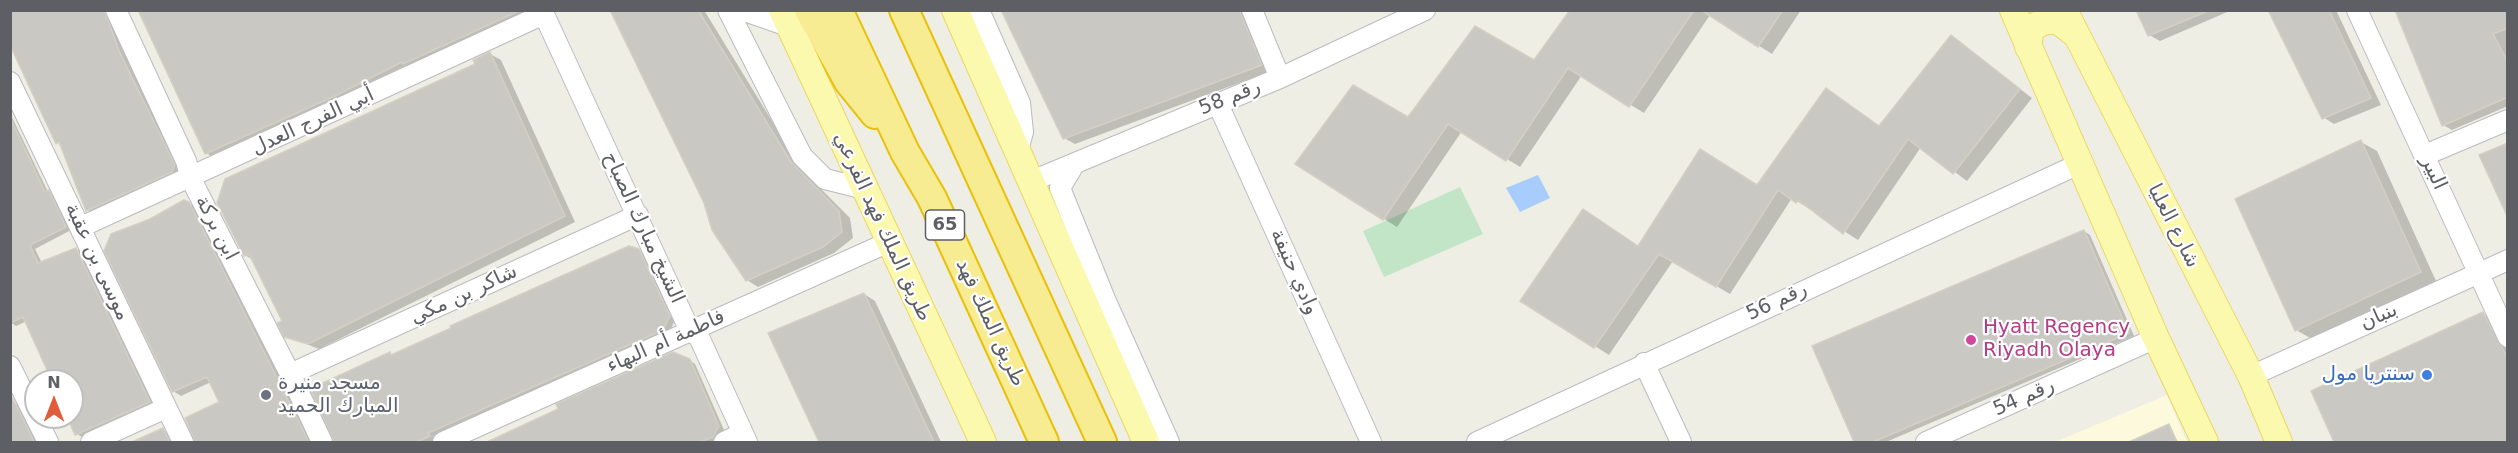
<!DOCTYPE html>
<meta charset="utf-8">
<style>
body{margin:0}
#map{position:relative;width:2518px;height:453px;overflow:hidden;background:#eeeee5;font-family:"DejaVu Sans",sans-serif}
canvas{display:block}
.frame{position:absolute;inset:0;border:12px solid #5d5f65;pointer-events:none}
.north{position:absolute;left:24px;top:369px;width:60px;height:60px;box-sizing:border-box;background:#fff;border:2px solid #bebfc1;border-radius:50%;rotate:0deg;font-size:16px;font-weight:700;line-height:24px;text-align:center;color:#5d5f65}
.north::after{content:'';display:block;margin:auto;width:21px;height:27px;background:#e15c38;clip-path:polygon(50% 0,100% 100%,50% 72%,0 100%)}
</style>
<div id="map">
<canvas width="2518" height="453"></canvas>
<div class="frame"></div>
<div class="north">N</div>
</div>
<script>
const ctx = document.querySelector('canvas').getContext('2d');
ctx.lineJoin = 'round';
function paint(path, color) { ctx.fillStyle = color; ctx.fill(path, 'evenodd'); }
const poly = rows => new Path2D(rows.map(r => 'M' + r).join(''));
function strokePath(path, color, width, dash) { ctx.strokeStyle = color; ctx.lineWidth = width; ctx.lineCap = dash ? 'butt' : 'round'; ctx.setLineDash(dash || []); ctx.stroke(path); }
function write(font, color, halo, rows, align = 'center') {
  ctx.font = font + ' "DejaVu Sans","Noto Sans Arabic",sans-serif'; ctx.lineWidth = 4.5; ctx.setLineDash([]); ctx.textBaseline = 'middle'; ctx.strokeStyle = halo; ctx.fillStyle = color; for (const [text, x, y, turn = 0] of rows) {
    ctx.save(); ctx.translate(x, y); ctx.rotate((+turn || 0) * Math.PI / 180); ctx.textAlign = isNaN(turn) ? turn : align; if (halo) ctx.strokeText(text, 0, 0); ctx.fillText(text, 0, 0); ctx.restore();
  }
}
paint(poly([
 [2167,395,2187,442,2055,442]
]), '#fcf9dc');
paint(poly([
 [1460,187,1483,234,1384,277,1363,231]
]), '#c3e5c7');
paint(poly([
 [1538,175,1550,198,1520,212,1506,188]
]), '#a8ccfb');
paint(poly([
 [10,10,106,10,180,169,178,175,93,213,88,210,62,145,58,143],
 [140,10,528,10,529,12,410,67,407,65,212,157,207,153],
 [612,10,704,10,802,170,850,218,853,238,834,253,758,287,747,280,706,202],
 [1002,10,1244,10,1271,71,1075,144,1064,138],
 [1572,10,1801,10,1772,54,1710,15,1644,113,1582,75,1520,167,1462,131,1397,227,1297,164,1408,119,1534,62],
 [2138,10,2232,10,2160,41,2149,35],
 [2270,10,2336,10,2381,105,2334,124,2323,117],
 [2396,10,2508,10,2508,106,2452,130,2443,125],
 [1951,37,2032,98,1967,181,1921,147,1858,240,1792,198,1730,294,1673,261,1609,355,1522,300,1639,247,1757,186,1827,90,1881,127],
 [490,54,501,60,575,222,319,349,286,336,284,321,253,260,245,255],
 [10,113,48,192,54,195,71,230,35,249,42,263,76,249,82,253,155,405,82,437,77,434,69,417,72,417,72,381,53,381,27,321,16,326,10,322],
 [2361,142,2377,151,2436,281,2312,339,2296,330],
 [189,203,197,208,314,442,207,442,194,415,221,403,211,382,181,396,173,391,151,220],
 [2084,231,2090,235,2134,336,1886,442,1855,442,1814,347],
 [638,250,645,254,675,320,669,333,433,436,435,440,429,442,334,442,334,437,390,354,393,356],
 [864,294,875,301,941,442,820,442,770,333],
 [2483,313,2489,317,2508,352,2508,442,2336,442,2313,392],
 [689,360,695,364,724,430,717,442,513,442,509,434],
 [10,398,22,409,38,442,10,442],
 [2169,426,2178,442,2133,442],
 [163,430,172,435,175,442,136,442]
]), '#0003');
const building = poly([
 [10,10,104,10,120,53,175,165,172,172,86,211,59,142,56,144,10,45,10,10],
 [138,10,521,10,403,64,402,62,337,95,205,154,138,10],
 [610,10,698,10,791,162,839,211,842,232,823,247,746,281,712,230,704,203,610,10],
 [1001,10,1239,10,1262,65,1063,139,1001,10],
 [1570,10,1694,10,1629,107,1568,68,1506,161,1448,124,1383,220,1295,164,1353,85,1408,117,1475,26,1534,60,1570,10],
 [1701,10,1783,10,1758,47,1701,10],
 [2136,10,2208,10,2208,11,2148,36,2136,10],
 [2268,10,2329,10,2371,98,2322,119,2268,10],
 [2395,10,2508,10,2508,28,2493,34,2508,62,2508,97,2442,126,2395,10],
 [1951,35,2020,89,1953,174,1908,139,1843,234,1798,200,1796,203,1778,190,1716,287,1659,254,1594,348,1520,301,1583,209,1638,246,1700,149,1757,185,1826,88,1879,126,1951,35],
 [490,52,565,216,308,344,284,337,277,323,282,321,249,254,244,256,217,203,225,179,475,64,473,60,490,52],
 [10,117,45,192,49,190,66,227,30,245,38,263,76,248,150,402,75,435,67,417,72,417,72,381,52,381,23,317,10,323,10,117],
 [2361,140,2421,272,2295,331,2235,199,2361,140],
 [2508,143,2508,218,2479,155,2508,143],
 [184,200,189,202,309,442,195,442,185,418,219,402,207,377,172,392,104,251,111,234,150,219,184,200],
 [2084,230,2129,333,1873,442,1854,442,1812,346,2084,230],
 [629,246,639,249,670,316,663,330,428,433,430,436,417,442,334,442,310,389,390,352,391,355,451,328,450,326,629,246],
 [864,293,934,442,819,442,768,333,864,293],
 [2483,312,2508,359,2508,442,2334,442,2311,391,2483,312],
 [673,352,690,359,719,426,713,437,700,442,487,442,558,409,556,404,673,352],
 [10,394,23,418,34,442,10,442,10,394],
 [2169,424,2177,442,2129,442,2169,424],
 [163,428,170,442,132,442,163,428]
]);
paint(building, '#cac8c2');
strokePath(building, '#d3d0c3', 1.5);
const minor = poly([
 [116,10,186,161,191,179,290,374,322,442],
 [542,10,690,331,699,337,747,442],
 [728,10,802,156,825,179,865,189],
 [742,10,788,26],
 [979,10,1020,103,1023,132,1018,150],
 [1252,10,1280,78],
 [2357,10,2508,337],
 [10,82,183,442],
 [1217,102,1371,442],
 [2425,155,2508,120],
 [1075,163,1060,188,1105,299,1169,442],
 [1032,181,1280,78,1425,10],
 [81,227,544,14],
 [1644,363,1681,442],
 [10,366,48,442],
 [290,374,638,215],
 [2251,376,2508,260],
 [91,442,166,408],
 [443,442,889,242],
 [724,442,743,433],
 [1477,442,2079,164],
 [1926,442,2156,338]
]);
const major = poly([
 [782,10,983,442],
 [955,10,1146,442],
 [2013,10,2156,338,2205,442],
 [2064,10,2251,376,2279,442],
 [2028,47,2031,28,2043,22,2057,20,2075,34]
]);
const highway = poly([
 [809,10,849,82,875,114],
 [838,10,905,152,932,198,1044,442],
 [904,10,1102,442]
]);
strokePath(minor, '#babbc0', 22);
strokePath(major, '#ebd762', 28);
strokePath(highway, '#e8c10b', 32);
strokePath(minor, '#fff', 20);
strokePath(major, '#fbf9ad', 26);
strokePath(highway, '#f8ec93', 28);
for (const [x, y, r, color] of [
 [1971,340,6,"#d1479c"],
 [2427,375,6,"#3f7fe0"],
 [266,395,6,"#6b7280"]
]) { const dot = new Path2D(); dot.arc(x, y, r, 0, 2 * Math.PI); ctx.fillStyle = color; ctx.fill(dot); strokePath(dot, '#fff', 2); }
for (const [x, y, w] of [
 [945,225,39]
]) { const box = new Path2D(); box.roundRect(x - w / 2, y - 15, w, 30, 4.5); ctx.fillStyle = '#fff'; ctx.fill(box); strokePath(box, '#5d5f65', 1.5); }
write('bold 18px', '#5d5f65', null, [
 ["65",945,225]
]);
write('20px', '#5d5f65', '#fff', [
 ["رقم 58",1230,98,-22],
 ["أبي الفرج العدل",313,122,-25],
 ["البير",2433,173,65],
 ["شارع العليا",2173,226,63],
 ["طريق الملك فهد الفرعي",882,227,65],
 ["ابن بركة",216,228,63],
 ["الشيخ مبارك الصباح",643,228,65],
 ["موسى بن عقبة",97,262,65],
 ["وادي حنيفة",1294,272,66],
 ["شاكر بن مكي",464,295,-25],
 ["رقم 56",1777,302,-25],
 ["بنبان",2379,317,-24],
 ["طريق الملك فهد",990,323,65],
 ["فاطمة أم البهاء",666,342,-24],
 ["رقم 54",2024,398,-24]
]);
write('20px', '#b23c85', '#fff', [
 ["Hyatt Regency",1983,328],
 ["Riyadh Olaya",1983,351]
], 'left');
write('20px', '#366cbe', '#fff', [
 ["سنتريا مول",2415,375]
], 'right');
write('20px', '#5b616d', '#fff', [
 ["مسجد منيرة",278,384],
 ["المبارك الحميد",278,407]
], 'left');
</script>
